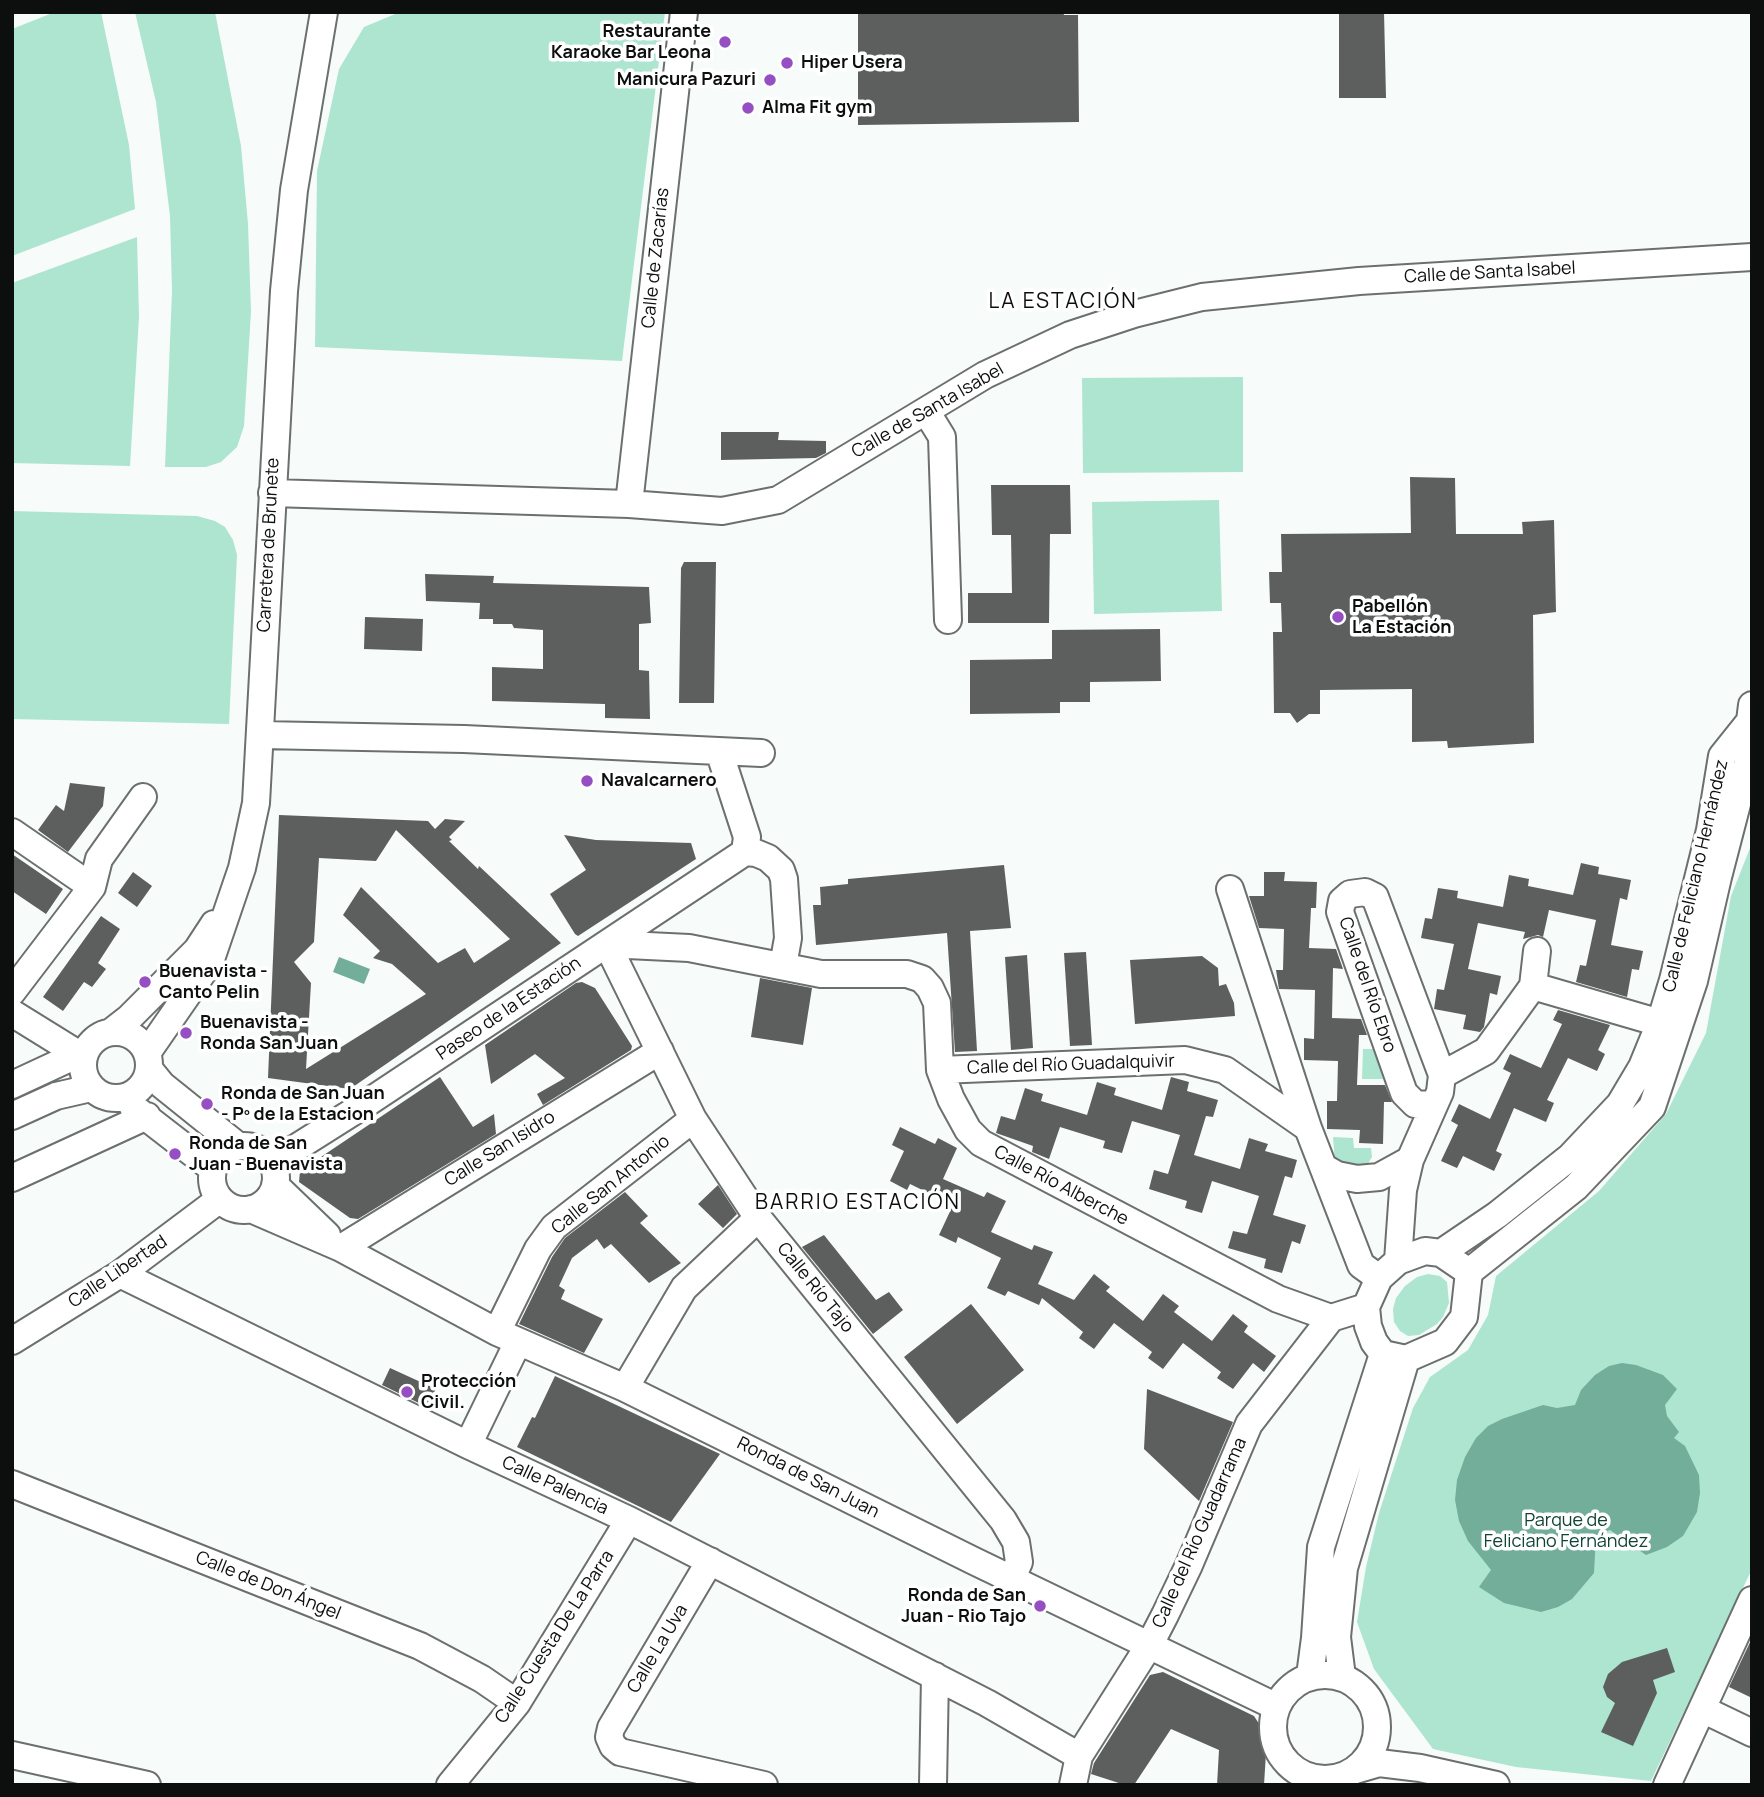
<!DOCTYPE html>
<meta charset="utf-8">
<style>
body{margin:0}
#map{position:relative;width:1764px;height:1797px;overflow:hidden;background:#f7fbf9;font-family:Manrope,sans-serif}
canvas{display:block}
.frame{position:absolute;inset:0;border:14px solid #0d0e0e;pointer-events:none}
</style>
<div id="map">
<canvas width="1764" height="1797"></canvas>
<div class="frame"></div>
</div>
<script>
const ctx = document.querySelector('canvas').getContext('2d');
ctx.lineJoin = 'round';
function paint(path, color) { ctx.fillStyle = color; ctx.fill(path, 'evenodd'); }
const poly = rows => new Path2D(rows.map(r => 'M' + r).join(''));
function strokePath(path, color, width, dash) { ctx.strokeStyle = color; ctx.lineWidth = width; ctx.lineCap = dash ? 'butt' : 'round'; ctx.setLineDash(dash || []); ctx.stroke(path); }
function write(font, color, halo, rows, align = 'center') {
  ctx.font = font + ' Manrope,sans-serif'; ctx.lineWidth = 7; ctx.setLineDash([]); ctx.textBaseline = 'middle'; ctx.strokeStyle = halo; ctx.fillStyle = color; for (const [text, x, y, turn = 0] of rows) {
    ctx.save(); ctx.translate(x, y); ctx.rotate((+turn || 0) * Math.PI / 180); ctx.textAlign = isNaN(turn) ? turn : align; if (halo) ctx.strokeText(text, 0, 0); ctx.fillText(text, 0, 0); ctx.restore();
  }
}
paint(poly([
 [55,12,101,12,129,145,135,209,12,256,12,29],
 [135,12,215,12,241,146,248,224,251,311,244,426,237,447,221,462,206,467,165,467,172,291,170,216,156,102],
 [400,12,665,12,622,361,315,347,317,171,339,69,364,27],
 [137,237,139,317,130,466,12,463,12,283],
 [1243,377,1243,472,1083,473,1082,378],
 [1219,500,1222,611,1094,614,1092,502],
 [12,511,197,516,215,521,225,527,233,540,237,555,229,724,12,719],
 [1752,843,1752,1569,1651,1781,1516,1767,1433,1749,1374,1669,1357,1622,1366,1567,1379,1513,1413,1408,1430,1377,1468,1350,1488,1315,1496,1276,1599,1191,1666,1114,1706,1033,1731,896],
 [1363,1049,1375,1049,1383,1079,1362,1079],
 [1333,1137,1353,1138,1354,1148,1371,1148,1372,1157,1367,1165,1359,1169,1335,1162],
 [1428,1274,1440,1276,1447,1282,1449,1303,1443,1317,1437,1324,1419,1335,1408,1336,1400,1331,1394,1322,1393,1309,1396,1298,1405,1286,1417,1277]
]), '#ade5d1');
paint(poly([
 [339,957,370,969,364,984,333,972],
 [1622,1363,1636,1365,1663,1375,1677,1389,1665,1405,1667,1416,1679,1432,1674,1438,1685,1446,1699,1475,1700,1493,1697,1512,1683,1536,1667,1547,1646,1555,1610,1530,1596,1536,1594,1573,1572,1599,1558,1607,1541,1612,1504,1603,1479,1587,1491,1570,1468,1541,1459,1521,1455,1500,1457,1480,1465,1457,1476,1438,1488,1426,1502,1419,1543,1405,1557,1408,1575,1405,1581,1390,1595,1375,1609,1366]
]), '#72ae9a');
paint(poly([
 [858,12,1063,12,1064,15,1078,15,1079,122,858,125],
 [1339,12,1384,12,1386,98,1339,98],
 [721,432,779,432,778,440,826,441,826,453,816,458,721,460],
 [1410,477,1455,478,1456,534,1523,534,1522,522,1554,520,1556,612,1533,615,1534,743,1448,748,1447,741,1412,742,1412,689,1320,690,1320,714,1309,714,1297,723,1290,713,1274,713,1273,632,1282,632,1281,603,1270,603,1269,572,1282,572,1281,534,1411,533],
 [991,485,1070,485,1071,534,1050,534,1049,623,968,623,968,593,1012,593,1011,535,992,535],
 [684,562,716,562,714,703,679,703,681,568],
 [425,574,494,576,493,583,649,587,651,623,639,624,639,670,649,671,650,719,605,718,605,704,492,701,492,667,543,669,543,630,514,628,512,624,493,624,493,619,479,619,480,603,426,601],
 [365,617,423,619,422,651,364,649],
 [1160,629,1161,681,1090,682,1090,702,1060,702,1060,713,970,714,970,660,1052,659,1052,630],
 [70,783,105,787,103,806,68,852,38,830,56,805,64,811],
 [279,815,428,821,435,829,445,819,465,821,449,837,452,840,449,841,478,869,479,866,561,943,350,1089,268,1078],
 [396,830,510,939,474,963,465,948,438,963,361,887,343,915,380,951,373,958,392,964,426,994,306,1069,311,983,294,962,314,942,319,858,376,861],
 [564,835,596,840,691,843,696,859,578,936,575,934,550,894,586,870],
 [12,854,63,889,46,914,12,891],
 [1581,863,1599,867,1598,874,1631,880,1627,900,1620,898,1611,945,1643,951,1639,970,1632,969,1627,997,1576,982,1580,965,1586,966,1596,920,1549,910,1543,937,1538,935,1523,939,1525,932,1478,923,1468,969,1501,976,1497,995,1490,993,1484,1027,1480,1032,1463,1029,1466,1015,1434,1009,1437,989,1444,990,1454,944,1421,938,1425,918,1432,919,1438,888,1458,891,1457,898,1503,907,1509,875,1529,879,1528,886,1573,895],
 [1004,865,1011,928,970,931,977,1051,955,1052,947,933,816,945,813,905,821,905,820,887,848,884,848,879],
 [133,872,152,886,137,907,118,893],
 [1264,872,1285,872,1284,881,1317,882,1316,908,1311,908,1309,948,1336,949,1343,969,1333,968,1332,1018,1361,1019,1367,1035,1359,1035,1357,1085,1385,1085,1392,1102,1384,1102,1383,1144,1359,1143,1360,1130,1327,1129,1327,1101,1337,1101,1338,1061,1304,1060,1304,1038,1314,1039,1315,990,1279,989,1276,970,1283,970,1284,929,1259,928,1249,896,1264,896],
 [101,916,120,929,98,963,106,969,92,987,84,982,63,1011,43,997],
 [1086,952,1092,1045,1070,1046,1064,953],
 [1027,955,1033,1048,1011,1050,1005,957],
 [1202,956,1218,968,1219,986,1226,984,1234,1003,1235,1016,1135,1024,1130,960],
 [760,978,812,988,803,1045,751,1037],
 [582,982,595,988,632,1046,631,1050,543,1105,537,1094,565,1078,535,1054,491,1084,485,1045,576,983],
 [1558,1010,1610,1025,1598,1050,1605,1054,1597,1071,1568,1058,1547,1100,1554,1103,1546,1122,1514,1108,1496,1151,1502,1154,1494,1171,1463,1156,1457,1168,1441,1161,1458,1125,1451,1121,1459,1104,1490,1119,1511,1073,1503,1069,1510,1054,1541,1068,1562,1024,1553,1020],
 [440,1077,473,1127,494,1114,496,1134,358,1219,350,1218,299,1182,300,1171],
 [1171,1077,1189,1082,1187,1091,1218,1100,1213,1117,1206,1116,1194,1155,1240,1169,1249,1138,1268,1144,1265,1151,1297,1160,1292,1178,1285,1176,1273,1215,1306,1225,1300,1244,1292,1241,1282,1273,1264,1268,1266,1259,1228,1248,1233,1231,1247,1234,1259,1196,1212,1181,1202,1213,1185,1208,1187,1201,1149,1189,1154,1170,1168,1174,1180,1135,1132,1121,1122,1153,1103,1148,1105,1141,1060,1127,1049,1159,1032,1152,1033,1146,996,1133,1001,1116,1015,1120,1025,1088,1043,1094,1041,1101,1087,1115,1097,1082,1116,1088,1114,1095,1162,1110],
 [900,1127,935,1144,938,1138,957,1148,943,1179,984,1197,987,1192,1006,1201,991,1232,1032,1250,1034,1245,1053,1252,1038,1284,1074,1300,1094,1274,1110,1287,1106,1291,1143,1321,1163,1294,1179,1306,1174,1312,1212,1341,1233,1314,1248,1326,1244,1332,1276,1356,1264,1372,1253,1363,1233,1389,1217,1378,1221,1372,1183,1343,1163,1369,1148,1358,1152,1352,1114,1323,1094,1349,1079,1338,1083,1332,1042,1298,1039,1305,1008,1291,1005,1296,987,1288,1001,1258,958,1237,956,1243,939,1235,953,1205,910,1184,907,1190,890,1181,904,1151,892,1145],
 [718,1185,737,1214,723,1228,698,1204],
 [625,1192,648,1216,640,1223,681,1263,649,1283,611,1244,604,1249,597,1239,572,1258,559,1286,565,1290,561,1299,603,1319,584,1353,519,1324,552,1257,565,1238],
 [824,1235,876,1300,889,1292,903,1310,873,1334,802,1247],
 [971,1304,1024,1370,957,1424,904,1357],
 [390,1368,436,1389,427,1407,382,1385],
 [555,1376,720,1454,671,1522,517,1447,532,1417,535,1418],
 [1147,1389,1233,1422,1199,1501,1144,1449],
 [1752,1638,1752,1698,1729,1687],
 [1667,1648,1675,1672,1653,1680,1657,1693,1633,1746,1601,1732,1615,1703,1607,1697,1603,1687,1608,1674,1622,1662],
 [1163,1672,1254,1716,1267,1736,1264,1785,1217,1785,1219,1750,1171,1729,1134,1785,1125,1785,1091,1774,1094,1763,1150,1675]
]), '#5c5f5e');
const minor = poly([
 [926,411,942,437,948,620],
 [272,493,629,504,722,511,778,500,985,375,1070,335,1134,314,1202,297,1359,281,1752,257],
 [629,504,684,12],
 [261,735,464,739,761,753],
 [719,751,747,837,745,852],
 [12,832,92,887],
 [745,852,756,853,768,858,781,870,784,879,788,938,783,966],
 [1230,889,1308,1128],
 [1533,986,1660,1023],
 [12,992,92,887,99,859,143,797],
 [12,1013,83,1057],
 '83 1065a33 33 0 1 1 66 0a33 33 0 1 1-66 0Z',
 [111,1032,129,1018,197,950,214,924],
 [147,1053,210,962,242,868,256,803,284,291,294,190,324,12],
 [149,1069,162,1085,238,1146],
 [940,1070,1185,1060,1225,1070,1308,1128,1361,1265,1379,1278],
 [1442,1075,1486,1051,1533,986,1537,951],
 [12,1085,68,1059,83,1057],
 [133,1107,213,1169],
 [12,1116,56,1096,91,1088],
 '212 1178a32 32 0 1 1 64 0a32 32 0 1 1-64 0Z',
 [272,1163,367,1103,745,852],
 [1323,1167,1337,1175,1357,1179,1379,1177,1410,1160],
 [12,1178,147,1116],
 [275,1185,327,1235],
 [251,1209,341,1248,497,1332,625,1388,974,1561,1277,1707],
 [341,1248,660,1051],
 [1425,1251,1441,1253,1469,1272,1464,1317,1445,1342,1406,1359,1383,1354,1374,1342,1368,1326,1366,1307,1379,1278,1398,1261,1425,1251],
 [1441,1253,1497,1215,1570,1157,1620,1104,1642,1067,1660,1023,1673,980,1710,830,1722,756,1750,721,1752,705],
 [1398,1261,1403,1190,1410,1160,1440,1092,1442,1075,1375,897,1365,892,1350,894,1342,901,1340,912,1404,1093,1415,1104,1434,1105],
 [1469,1272,1576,1187,1652,1107,1694,981,1718,877,1752,746],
 [120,1274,468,1445,629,1520,987,1703,1079,1756],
 [497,1332,538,1249,554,1227,693,1119],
 [12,1341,120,1274,220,1199],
 [625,1388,684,1288,758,1218],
 [468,1445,518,1342],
 [12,1484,420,1646,482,1679,517,1703],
 [710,1561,611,1728,609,1737,613,1746,620,1752,764,1785],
 [1012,1578,1019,1562,1016,1542,1003,1520,758,1218,693,1119,607,944,689,948,821,974,907,974,922,979,930,988,937,1003,940,1070,951,1099,968,1130,981,1143,1278,1299,1331,1318,1366,1307],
 '1273 1727a52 52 0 1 1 104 0a52 52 0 1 1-104 0Z',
 [1310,1676,1315,1638,1321,1547,1383,1354],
 [1342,1677,1337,1637,1344,1568,1406,1359],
 [1702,1709,1752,1733],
 [12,1755,147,1785],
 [1355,1770,1379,1763,1420,1768,1496,1785],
 [450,1785,517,1703,629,1520],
 [933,1785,935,1676],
 [1073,1785,1079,1756,1150,1644,1165,1615,1189,1565,1249,1424,1331,1318],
 [1667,1785,1752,1600]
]);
strokePath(minor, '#6b6f6e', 30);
strokePath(minor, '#fff', 26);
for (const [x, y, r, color] of [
 [725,42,7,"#954fc2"],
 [787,63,7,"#954fc2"],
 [770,80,7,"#954fc2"],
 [748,108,7,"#954fc2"],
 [1338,617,7,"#954fc2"],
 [587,781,7,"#954fc2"],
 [145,982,7,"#954fc2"],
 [186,1033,7,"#954fc2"],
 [207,1104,7,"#954fc2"],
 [175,1154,7,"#954fc2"],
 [407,1392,7,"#954fc2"],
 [1040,1606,7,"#954fc2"]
]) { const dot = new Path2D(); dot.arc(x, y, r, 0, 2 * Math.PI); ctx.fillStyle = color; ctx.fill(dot); strokePath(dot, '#fff', 2.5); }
write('bold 18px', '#0d0e0e', '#fff', [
 ["Restaurante",711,32,"right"],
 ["Karaoke Bar Leona",711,53,"right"],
 ["Hiper Usera",801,63],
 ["Manicura Pazuri",756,80,"right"],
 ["Alma Fit gym",762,108],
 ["Pabellón",1352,607],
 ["La Estación",1352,628],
 ["Navalcarnero",601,781],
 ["Buenavista -",159,972],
 ["Canto Pelin",159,993],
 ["Buenavista -",200,1023],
 ["Ronda San Juan",200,1044],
 ["Ronda de San Juan",221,1094],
 ["- Pº de la Estacion",221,1115],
 ["Ronda de San",189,1144],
 ["Juan - Buenavista",189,1165],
 ["Protección",421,1382],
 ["Civil.",421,1403],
 ["Ronda de San",1026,1596,"right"],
 ["Juan - Rio Tajo",1026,1617,"right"]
], 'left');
write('18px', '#0d0e0e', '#fff', [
 ["Calle de Zacarías",656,258,-84],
 ["Calle de Santa Isabel",1490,273,-3],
 ["Calle de Santa Isabel",928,411,-30],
 ["Carretera de Brunete",269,545,-87],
 ["Calle de Feliciano Hernández",1696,876,-77],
 ["Calle del Río Ebro",1367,985,71],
 ["Paseo de la Estación",509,1009,-34],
 ["Calle del Río Guadalquivir",1071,1065,-2],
 ["Calle San Isidro",500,1149,-32],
 ["Calle San Antonio",611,1185,-39],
 ["Calle Río Alberche",1061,1186,28],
 ["Calle Libertad",118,1272,-34],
 ["Calle Río Tajo",815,1288,51],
 ["Ronda de San Juan",808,1478,27],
 ["Calle Palencia",555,1486,25],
 ["Calle del Río Guadarrama",1200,1533,-66],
 ["Calle de Don Ángel",268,1586,22],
 ["Calle Cuesta De La Parra",555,1637,-57],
 ["Calle La Uva",658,1649,-59]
]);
write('18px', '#0f4335', '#fff', [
 ["Parque de",1566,1521],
 ["Feliciano Fernández",1566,1542]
]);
ctx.letterSpacing = '2px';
write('21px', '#0d0e0e', '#fff', [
 ["LA ESTACIÓN",1063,302],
 ["BARRIO ESTACIÓN",858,1203]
]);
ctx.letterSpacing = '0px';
</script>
